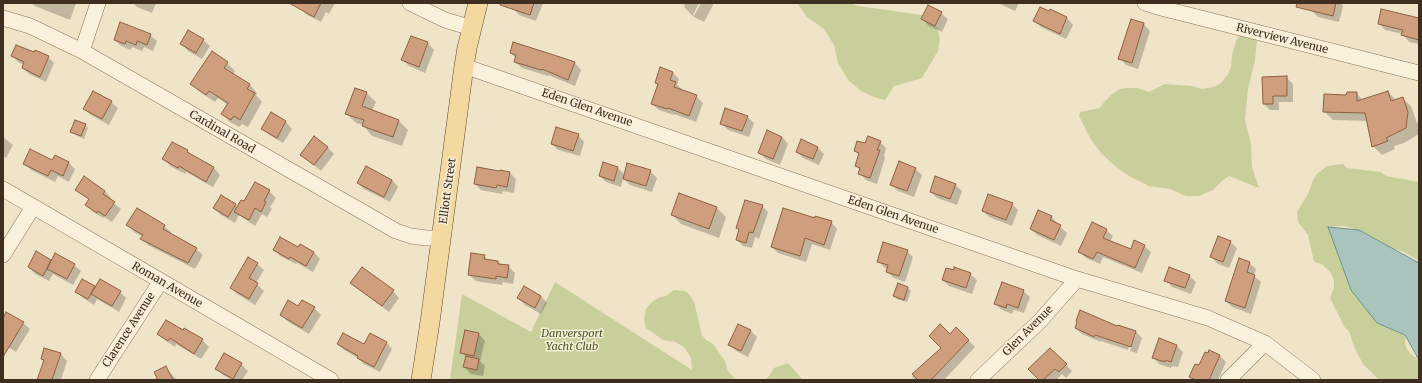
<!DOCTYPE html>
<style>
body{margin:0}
#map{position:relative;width:1422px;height:383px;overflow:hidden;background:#f0e4c8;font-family:Merriweather,serif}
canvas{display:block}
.frame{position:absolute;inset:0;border:4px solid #3d2e20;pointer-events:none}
</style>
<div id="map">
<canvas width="1422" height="383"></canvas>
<div class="frame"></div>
</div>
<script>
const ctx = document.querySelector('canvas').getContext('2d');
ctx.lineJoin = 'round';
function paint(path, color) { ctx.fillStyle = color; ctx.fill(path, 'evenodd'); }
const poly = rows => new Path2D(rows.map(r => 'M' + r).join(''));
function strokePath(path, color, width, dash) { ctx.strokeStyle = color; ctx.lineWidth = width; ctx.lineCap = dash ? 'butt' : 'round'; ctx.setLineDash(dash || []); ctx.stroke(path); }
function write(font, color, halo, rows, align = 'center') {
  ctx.font = font + ' Merriweather,serif'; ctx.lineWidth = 3; ctx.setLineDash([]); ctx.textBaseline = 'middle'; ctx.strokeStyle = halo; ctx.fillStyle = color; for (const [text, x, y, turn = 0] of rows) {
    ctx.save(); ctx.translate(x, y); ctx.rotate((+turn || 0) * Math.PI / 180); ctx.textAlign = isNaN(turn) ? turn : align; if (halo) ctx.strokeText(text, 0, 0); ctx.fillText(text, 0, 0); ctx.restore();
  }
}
paint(poly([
 [797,3,850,3,858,6,922,15,927,17,937,28,940,38,938,51,922,78,894,86,885,100,874,97,861,91,848,80,838,63,834,45,824,29,807,17],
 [1243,33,1257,39,1255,61,1248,89,1245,120,1251,144,1252,167,1259,188,1229,176,1223,180,1213,190,1199,196,1186,196,1170,189,1149,186,1129,176,1115,166,1102,154,1090,138,1079,116,1080,112,1100,108,1105,101,1111,95,1120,89,1127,88,1137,88,1149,92,1165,84,1192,86,1202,89,1213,87,1218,85,1222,82,1228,74,1231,67,1232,54,1237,39],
 [1343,164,1347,168,1381,172,1386,176,1419,182,1419,261,1404,252,1376,243,1367,234,1359,230,1344,226,1328,227,1377,323,1405,335,1405,343,1407,349,1413,356,1419,360,1419,380,1379,380,1363,364,1354,347,1349,331,1345,328,1330,298,1334,288,1334,280,1331,273,1322,264,1314,262,1308,235,1298,222,1297,212,1309,192,1313,180,1317,174,1327,166],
 [555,282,692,370,691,358,684,347,675,342,663,340,646,328,644,319,646,309,653,301,660,297,666,296,674,290,685,291,689,294,694,302,702,335,706,340,713,344,725,361,728,371,736,380,450,380,462,294,531,332],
 [788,363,803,380,765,380,770,375,774,368]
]), '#c9cf9b');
const water = poly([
 [1328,227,1359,230,1419,263,1419,360,1405,335,1377,323,1351,290,1328,227]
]);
paint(water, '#a9c4bc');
strokePath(water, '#6f938a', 1);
paint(poly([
 [32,3,76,3,70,20,35,6],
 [133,3,156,3,152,13,137,7],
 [303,3,335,3,329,14,326,12,321,22,307,15,300,8],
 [515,3,543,3,536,21,519,15,513,8],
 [682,3,699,3,693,15,694,16,701,3,714,3,704,22,694,17,684,7,685,5],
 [998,3,1019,3,1015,11],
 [1313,3,1341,3,1343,6,1339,22,1318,17,1311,10],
 [1050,11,1067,18,1073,25,1066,39,1041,27,1034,21,1049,13],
 [941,13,948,19,942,32,929,26,922,19],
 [1419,19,1419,44,1409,42,1403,34,1385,30,1379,23],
 [1132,20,1144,24,1150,31,1138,69,1126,65,1120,58],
 [150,35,157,41,153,51,144,47,142,51,132,47,131,50,121,46,115,40],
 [203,40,210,46,202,59,188,51,182,44],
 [428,43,434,50,425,73,409,66,403,60],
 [511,53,560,57,575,63,581,70,575,86,548,75,548,76,522,68,515,62,516,58],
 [13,56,48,57,54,63,46,82,29,74,23,68,24,65,18,62],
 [227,63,235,71,233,75,250,85,257,93,256,95,262,102,248,127,242,124,239,127,230,122,222,114,228,105,218,98,215,102,200,92,192,84],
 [672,72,679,79,677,85,682,89,681,91,696,96,703,103,696,122,674,114,674,115,659,110,652,104,658,85,656,83],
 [1286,77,1293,84,1293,102,1279,102,1279,110,1270,110,1264,104],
 [1388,92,1396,100,1402,98,1411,106,1417,123,1419,123,1419,134,1404,143,1394,146,1395,149,1382,155,1373,146,1368,121,1333,120,1324,111,1347,96,1356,93,1363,100],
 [366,93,376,102,372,111,398,120,408,130,402,146,372,136,363,125,356,123,346,113],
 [111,102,118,108,109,125,91,115,84,109],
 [272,114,286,122,292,129,283,143,269,135,263,128],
 [747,117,754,123,749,137,728,130,721,123],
 [85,125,88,128,84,139,74,134,71,131],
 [578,135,584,142,580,156,558,150,552,144],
 [3,137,13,145,6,158,3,156],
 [782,137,788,144,780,165,766,159,760,153],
 [880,142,886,148,884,156,885,158,877,184,866,180,859,173,860,170,856,166,859,155,855,151,866,145],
 [327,147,334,154,321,171,302,155],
 [817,147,824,154,819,165,803,158,797,152],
 [187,151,194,158,214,168,220,175,213,187,186,172,185,174,170,166,164,159],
 [56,156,69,163,75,169,69,182,58,176,55,182,31,170,24,163,53,161],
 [618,168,625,175,650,171,657,178,652,192,630,185,623,178,621,187,606,182,600,176],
 [915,169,922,175,914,197,898,191,891,184],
 [510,173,516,179,514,193,503,191,502,194,481,190,475,184],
 [392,180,398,187,390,202,364,189,358,183],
 [256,183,269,191,276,198,270,207,272,209,267,217,262,214,255,226,239,215,235,223,221,215,214,208,235,205,238,207,245,203],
 [955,185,962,191,957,205,937,198,931,192],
 [76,189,105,191,111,198,110,200,121,209,112,222,104,217,103,218,92,211,86,205,89,200],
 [679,194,717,208,726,217,719,238,681,224,672,214],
 [1012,204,1018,210,1012,226,989,217,983,211],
 [762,206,768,212,759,239,755,237,752,248,743,246,737,240,740,230,737,227],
 [1039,211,1052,217,1058,224,1058,225,1067,233,1061,246,1037,235,1031,229],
 [815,219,831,222,837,229,830,250,812,244,806,262,778,253,772,247],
 [128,225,164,226,171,232,170,234,196,249,203,255,195,269,148,245,142,238,143,237,134,232],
 [1106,230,1113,236,1110,242,1132,250,1144,246,1151,252,1142,273,1103,257,1100,264,1086,258,1079,251],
 [1230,242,1237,248,1229,268,1218,264,1211,257],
 [274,249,299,249,314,252,320,259,313,272,297,263,296,264,280,256],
 [907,251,913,257,905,282,894,278,887,272,888,269,885,268,878,261],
 [484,256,488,260,498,261,501,265,508,266,515,273,513,284,503,282,502,285,476,281,469,275],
 [51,260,74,265,81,271,73,285,53,274,49,281,35,274,29,267],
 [1249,263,1256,269,1254,276,1261,282,1251,314,1232,307,1226,301],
 [257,264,264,270,256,283,264,291,255,305,237,294,231,288],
 [362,268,393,291,399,298,389,312,358,289,351,283],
 [970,274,977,280,972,294,949,286,943,280],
 [1189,276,1196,282,1191,294,1172,287,1166,280],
 [898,284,908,288,911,291,907,302,897,299,894,296],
 [94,287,120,292,126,298,119,312,97,299,94,305,83,298,76,292],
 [1023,291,1030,297,1024,313,1014,310,1012,314,1002,310,995,304],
 [541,296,547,303,541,314,525,305,518,298],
 [298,307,314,308,321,315,309,334,287,321,281,315],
 [3,320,23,323,30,329,16,352,3,344],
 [739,325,751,331,757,337,748,357,736,351,730,345],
 [1076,328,1118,328,1136,332,1142,338,1137,353,1130,351,1136,334,1134,334,1128,350,1101,341,1101,342,1082,334],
 [956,329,975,347,944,380,916,380,912,377,943,348,950,335],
 [158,334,202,340,209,347,201,359,176,344,175,347,165,340],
 [370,334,387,343,392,349,380,372,364,364,358,358,344,350,338,344,365,345],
 [479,334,485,341,480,361,485,366,483,376,471,374,464,367,466,357,462,352],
 [1177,346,1183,352,1178,367,1172,366,1171,368,1159,364,1153,357],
 [45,349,61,354,67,361,61,380,38,380,44,361,42,359],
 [1050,349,1072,371,1066,378,1062,374,1056,380,1041,380],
 [1209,352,1220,356,1226,362,1218,380,1194,380,1190,377],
 [241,364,248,371,242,380,232,380,223,375,216,369],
 [165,367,177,380,152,380,158,377]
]), '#0003');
const building = poly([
 [289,3,321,3,314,17,289,3],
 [501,3,534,3,530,15,500,5,501,3],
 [1297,3,1336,3,1333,16,1296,7,1297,3],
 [928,5,942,12,935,26,921,19,928,5],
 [1040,7,1049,11,1050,9,1067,17,1060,34,1033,21,1040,7],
 [1381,9,1419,18,1419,40,1401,35,1403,30,1378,24,1381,9],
 [1131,19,1144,23,1132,63,1118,59,1131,19],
 [120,22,151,34,147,45,137,41,136,45,126,41,125,44,114,40,120,22],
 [188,30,204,39,196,53,180,44,188,30],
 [411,36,428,42,419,67,401,60,411,36],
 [513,42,560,57,575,62,568,80,542,69,541,70,514,62,516,55,510,53,513,42],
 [16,45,34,52,35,50,49,56,40,77,22,68,24,62,11,56,16,45],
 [212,51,228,62,224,68,250,84,247,89,255,93,240,120,234,116,231,120,221,114,228,103,209,91,206,95,190,84,212,51],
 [660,67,673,72,670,80,676,82,674,87,697,95,689,116,668,108,667,109,651,104,658,84,655,83,660,67],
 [1287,76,1287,96,1273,96,1273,104,1263,104,1262,77,1287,76],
 [355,88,367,92,362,106,399,120,393,137,362,126,364,120,345,114,355,88],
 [93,91,112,101,102,119,83,109,93,91],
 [1388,91,1391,101,1403,97,1408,112,1406,128,1386,138,1388,141,1372,147,1365,113,1323,112,1324,94,1346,95,1347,92,1357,92,1357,101,1388,91],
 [725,108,748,116,742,131,720,124,725,108],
 [271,112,286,121,277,138,261,129,271,112],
 [75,120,86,124,81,136,70,132,75,120],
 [556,127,579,134,573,151,551,144,556,127],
 [767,130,782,137,773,159,758,153,767,130],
 [314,136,328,147,314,165,300,155,314,136],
 [868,136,881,141,877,150,880,150,870,178,858,174,860,168,855,166,859,153,854,151,857,141,865,143,868,136],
 [801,139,818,147,813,159,796,152,801,139],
 [172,142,188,150,187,152,214,167,206,182,179,166,178,168,162,159,172,142],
 [30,149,52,160,55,155,69,162,63,176,51,170,48,176,23,164,30,149],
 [899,161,916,168,907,191,890,185,899,161],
 [603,162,618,167,614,181,599,176,603,162],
 [627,163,651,170,646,186,623,179,627,163],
 [366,166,392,180,384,197,357,183,366,166],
 [477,167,499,171,500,170,510,172,507,187,497,185,496,188,474,184,477,167],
 [84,176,105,191,103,194,115,202,105,216,98,211,97,213,85,205,89,199,75,190,84,176],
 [935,176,956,184,950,199,930,192,935,176],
 [255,182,270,190,264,201,266,202,261,212,255,208,249,220,234,212,241,200,244,201,255,182],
 [679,193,717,207,709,229,671,215,679,193],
 [988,194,1013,203,1006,220,982,211,988,194],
 [221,195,236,204,228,217,213,208,221,195],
 [745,200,763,205,753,233,749,232,746,243,736,240,739,229,736,228,745,200],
 [137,208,165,225,163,229,197,248,188,263,140,239,143,235,126,225,137,208],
 [783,208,815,218,815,216,832,221,824,245,805,238,800,256,771,247,783,208],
 [1038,210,1052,216,1050,220,1061,225,1054,240,1030,229,1038,210],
 [1092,222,1107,229,1103,238,1131,249,1134,240,1145,245,1135,268,1097,252,1093,259,1078,252,1092,222],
 [1218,236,1231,241,1223,262,1210,257,1218,236],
 [280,237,298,247,300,244,314,252,306,266,290,257,289,259,273,250,280,237],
 [883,242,908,250,899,276,886,272,888,265,877,262,883,242],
 [36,251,51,260,43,276,28,267,36,251],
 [55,253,75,264,67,279,47,269,55,253],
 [471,253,485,255,484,259,498,261,498,264,509,265,507,278,496,276,496,279,468,275,471,253],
 [248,257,258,263,249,278,258,283,249,299,230,288,248,257],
 [1239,258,1250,262,1247,272,1255,275,1245,308,1225,301,1239,258],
 [362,267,394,290,382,306,350,283,362,267],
 [954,267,971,273,966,288,942,280,946,268,954,270,954,267],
 [1169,267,1190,275,1185,288,1164,281,1169,267],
 [82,279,95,286,88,299,75,292,82,279],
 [100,279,121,291,112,306,91,294,100,279],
 [1002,282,1024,290,1018,308,1007,304,1006,308,994,304,1002,282],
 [898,283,908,287,904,300,893,296,898,283],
 [524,286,541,296,535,308,517,298,524,286],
 [288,300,298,306,302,300,315,307,302,328,280,315,288,300],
 [1080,310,1117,326,1118,325,1136,331,1131,347,1095,335,1094,337,1075,328,1077,322,1076,321,1080,310],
 [6,312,24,322,3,357,3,318,6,312],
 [166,320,183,330,184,328,203,339,194,354,170,338,168,341,157,334,166,320],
 [738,324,751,330,741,351,728,345,738,324],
 [940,324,950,334,956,327,969,340,931,380,918,380,912,374,941,348,929,336,940,324],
 [465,330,479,333,474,356,460,353,465,330],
 [343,333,364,344,370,333,387,342,374,367,357,358,358,356,337,344,343,333],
 [1159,338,1177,345,1171,362,1166,360,1165,362,1152,358,1159,338],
 [44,348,61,353,52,380,37,380,44,360,41,359,44,348],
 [1050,348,1067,364,1059,372,1055,369,1043,380,1039,380,1028,369,1050,348],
 [1209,350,1220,355,1209,380,1196,380,1189,377,1195,364,1199,365,1205,352,1208,353,1209,350],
 [224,353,242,363,233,379,215,369,224,353],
 [466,356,479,359,477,370,463,367,466,356],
 [166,366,173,380,158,380,154,372,166,366]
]);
paint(building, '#cf9f7d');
strokePath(building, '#8d5f41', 1);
const minor = poly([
 [410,3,445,20,472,28],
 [1145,3,1165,9,1419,73],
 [3,18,30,26,82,51,396,231,411,236,426,238,442,238],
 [82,51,98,3],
 [464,66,1077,279,1208,318,1265,343,1313,380],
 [3,189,331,380],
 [3,255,33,207],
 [97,380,161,281],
 [978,380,1040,321,1077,279],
 [1228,380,1265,343]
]);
const major = poly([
 [421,380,430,322,464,66,467,48,478,3]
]);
strokePath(minor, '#8d765c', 16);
strokePath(major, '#5b4430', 20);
strokePath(minor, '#faf1dc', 15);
strokePath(major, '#f3d9a0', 19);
write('11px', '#3d2e20', '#f7eed8', [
 ["Riverview Avenue",1282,39,14],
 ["Eden Glen Avenue",587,108,19],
 ["Cardinal Road",222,132,30],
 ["Elliott Street",448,191,-82],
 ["Eden Glen Avenue",893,215,19],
 ["Roman Avenue",167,285,30],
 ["Clarence Avenue",129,330,-57],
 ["Glen Avenue",1028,331,-45]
]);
write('italic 11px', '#4d5a26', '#f7eed8', [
 ["Danversport",572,334],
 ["Yacht Club",572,347]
]);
</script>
